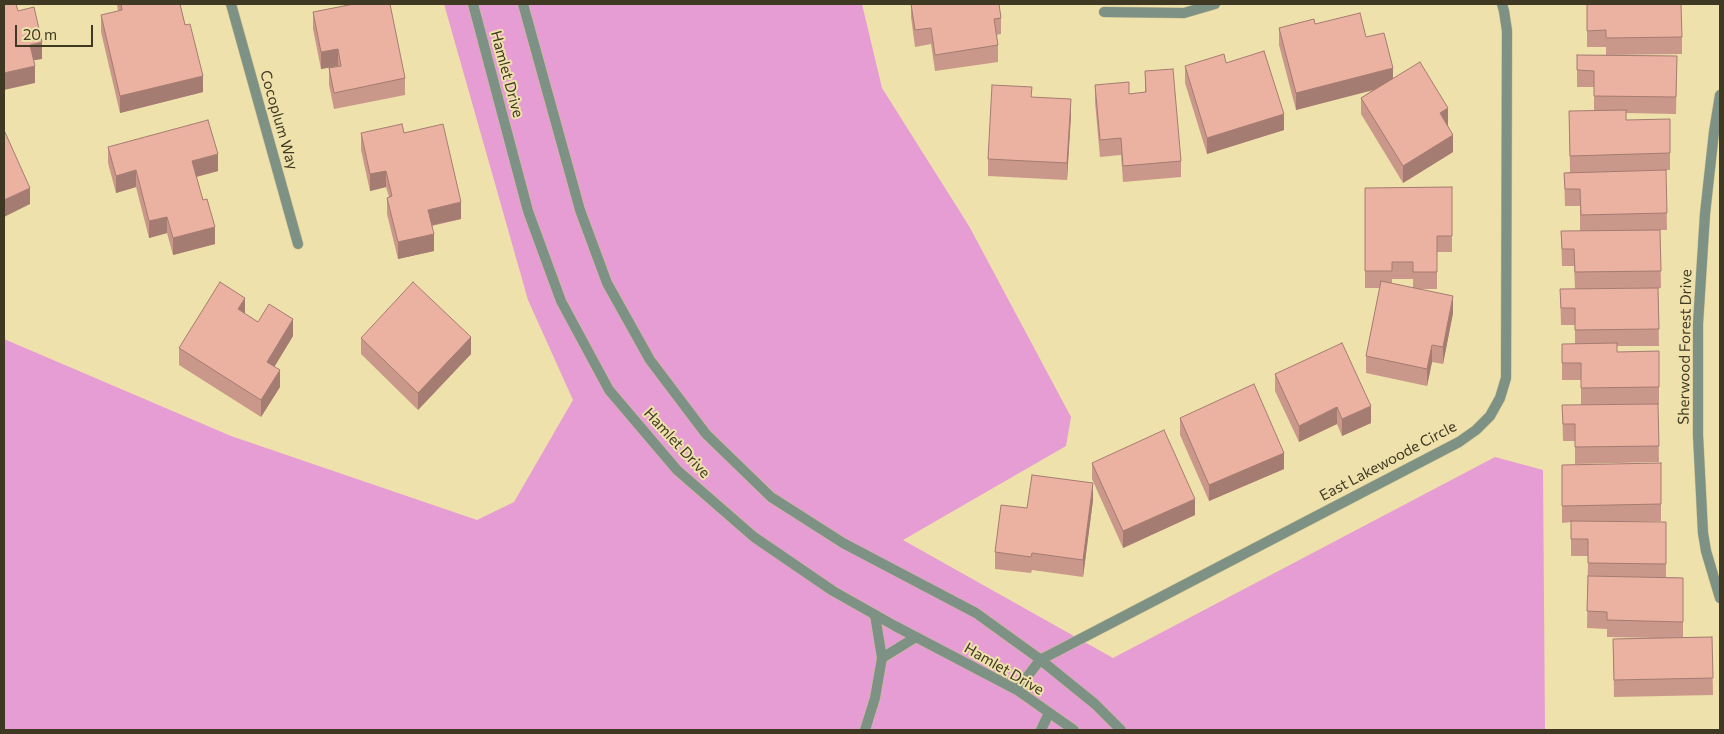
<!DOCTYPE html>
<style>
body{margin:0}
#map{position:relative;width:1724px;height:734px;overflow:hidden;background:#efe1ab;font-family:Commissioner,sans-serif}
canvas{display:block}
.frame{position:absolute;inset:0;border:5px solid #3f3923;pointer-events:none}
.scale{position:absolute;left:15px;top:25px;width:78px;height:22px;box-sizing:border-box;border:2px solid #3f3923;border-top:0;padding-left:6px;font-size:15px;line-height:18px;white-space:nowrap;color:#3f3923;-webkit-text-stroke:4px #efe1ab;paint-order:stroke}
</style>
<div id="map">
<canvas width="1724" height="734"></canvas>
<div class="frame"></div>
<div class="scale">20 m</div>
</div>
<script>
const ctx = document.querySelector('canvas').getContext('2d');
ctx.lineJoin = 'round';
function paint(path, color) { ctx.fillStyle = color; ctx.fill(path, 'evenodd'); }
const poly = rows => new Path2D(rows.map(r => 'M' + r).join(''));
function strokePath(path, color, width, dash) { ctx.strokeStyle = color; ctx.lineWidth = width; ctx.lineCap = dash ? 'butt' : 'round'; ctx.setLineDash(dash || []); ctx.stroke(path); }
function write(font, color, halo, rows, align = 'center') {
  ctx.font = font + ' Commissioner,sans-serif'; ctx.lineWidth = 4; ctx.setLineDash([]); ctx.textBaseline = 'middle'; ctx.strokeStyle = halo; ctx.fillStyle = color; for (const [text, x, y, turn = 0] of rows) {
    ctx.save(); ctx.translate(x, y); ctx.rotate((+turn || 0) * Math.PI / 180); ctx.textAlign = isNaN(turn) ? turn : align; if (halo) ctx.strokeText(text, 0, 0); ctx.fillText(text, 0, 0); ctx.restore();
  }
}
paint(poly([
 [444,4,862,4,882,88,969,226,1071,417,1066,446,903,540,1113,658,1495,457,1543,470,1545,730,4,730,4,339,231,436,477,520,514,502,573,400,528,300]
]), '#e59dd4');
const service = poly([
 [875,615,882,658,916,637],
 [865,730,875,698,882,658],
 [1041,730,1049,713]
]);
const minor = poly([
 [231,4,298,244],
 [473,4,528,211,561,301,609,390,677,470,754,537,833,591,895,626,1017,690,1074,730],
 [523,4,580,210,607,283,650,360,706,434,771,497,843,543,976,613,1037,657,1095,704,1121,730],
 [1104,12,1184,13,1215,4],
 [1720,95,1714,132,1705,214,1698,324,1698,435,1703,533,1706,551,1720,598],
 [1017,690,1040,660,1459,442,1476,430,1490,416,1500,398,1506,378,1507,31,1504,11,1502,4]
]);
strokePath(service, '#ccbf90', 11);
strokePath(minor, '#ccbf90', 11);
strokePath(service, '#7d9284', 10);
strokePath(minor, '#7d9284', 10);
paint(poly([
 [117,4,180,4,203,92,120,113,101,32,101,15,118,11],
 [911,4,999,4,1001,18,1001,34,996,35,998,45,998,62,935,71,931,44,915,47,911,17],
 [1587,4,1682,37,1682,54,1607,55,1677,56,1676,114,1626,113,1626,120,1670,153,1670,170,1666,170,1667,230,1660,230,1661,288,1575,289,1574,266,1562,266,1561,231,1580,231,1580,206,1565,206,1564,173,1570,172,1569,111,1594,111,1594,87,1577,87,1577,55,1606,55,1606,47,1587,47],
 [313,12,405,78,405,95,334,109,329,85,329,68,338,67,338,66,321,69,313,29],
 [1315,24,1366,37,1393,78,1448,125,1453,152,1403,183,1361,114,1361,98,1374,89,1296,110,1279,45,1279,28],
 [1226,63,1284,130,1207,154,1185,83,1185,66],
 [1145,71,1181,161,1181,177,1123,182,1121,155,1100,157,1095,102,1095,85,1129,94,1145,92],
 [1032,97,1071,115,1067,180,988,176,988,159],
 [361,133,404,133,461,219,432,226,434,251,398,259,387,214,387,198,389,197,386,187,370,191,361,150],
 [108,147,218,171,196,177,215,244,173,255,167,233,149,238,136,187,116,193,108,163],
 [1452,187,1452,252,1437,252,1437,289,1417,289,1453,313,1443,364,1432,362,1427,386,1366,373,1366,356,1380,288,1365,288,1365,188],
 [1392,279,1413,279,1413,288,1392,284],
 [1658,288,1659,346,1617,346,1617,352,1659,351,1659,404,1581,405,1581,380,1562,380,1562,344,1575,344,1575,325,1561,325,1560,289],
 [245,314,258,322,293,336,274,367,280,387,261,417,179,365,179,348],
 [361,338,471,354,418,410,361,354],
 [1275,374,1371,423,1342,436,1337,424,1299,442,1275,391],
 [1658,404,1659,462,1575,464,1575,441,1563,441,1562,405],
 [1180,418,1284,469,1209,501,1180,435],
 [1092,463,1195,515,1123,548,1092,479],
 [1661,463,1661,521,1621,522,1666,522,1666,577,1683,578,1683,637,1712,637,1713,695,1614,697,1613,639,1655,638,1607,637,1607,629,1587,628,1588,556,1571,556,1571,522,1562,523,1562,465],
 [1093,500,1083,577,1032,570,1031,573,995,569,995,552,1027,508]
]), '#ca988a');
paint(poly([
 [42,42,42,59,30,61,30,45],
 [338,49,338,66,321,69,321,52],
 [35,66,35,83,4,90,4,73],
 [1393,68,1393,85,1296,110,1296,93],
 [203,76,203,92,120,113,120,96],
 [1071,99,1071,115,1067,180,1067,163],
 [1448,108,1448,125,1440,129,1440,113],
 [1284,114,1284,130,1207,154,1207,138],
 [1453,135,1453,152,1403,183,1403,166],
 [218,154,218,171,192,178,192,161],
 [136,170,136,187,116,193,116,176],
 [386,171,386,187,370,191,370,174],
 [30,188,30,204,4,217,4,200],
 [461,202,461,219,428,226,428,210],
 [167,217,167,233,149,238,149,221],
 [215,227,215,244,173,255,173,238],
 [434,234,434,251,398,259,398,242],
 [1453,296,1453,313,1443,364,1443,347],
 [245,298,245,314,238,309],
 [293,319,293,336,267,379,267,362],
 [471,337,471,354,418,410,418,393],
 [1432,345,1432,362,1427,386,1427,369],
 [280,370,280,387,261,417,261,400],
 [1371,406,1371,423,1342,436,1342,419],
 [1337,407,1337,424,1299,442,1299,426],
 [1284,453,1284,469,1209,501,1209,485],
 [1093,483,1093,500,1083,577,1083,560],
 [1195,499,1195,515,1123,548,1123,531]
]), '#a47c71');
const building = poly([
 [4,4,16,4,18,11,34,7,42,42,30,45,35,66,4,73,4,4],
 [121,4,180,4,185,25,190,24,203,76,120,96,101,15,122,10,121,4],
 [354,4,390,4,405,78,334,93,329,68,341,66,338,49,321,52,313,12,354,4],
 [911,4,999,4,1001,18,994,19,998,45,935,55,931,28,915,30,911,4],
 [1587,4,1681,4,1682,37,1606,38,1606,30,1587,31,1587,4],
 [1360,13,1366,37,1384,33,1393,68,1296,93,1279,28,1314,19,1315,24,1360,13],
 [1264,51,1284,114,1207,138,1185,66,1224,54,1226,63,1264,51],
 [1577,55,1677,56,1676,97,1594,96,1594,71,1577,70,1577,55],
 [1420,62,1448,108,1440,113,1453,135,1403,166,1361,98,1420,62],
 [1173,69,1181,161,1123,166,1121,138,1100,140,1095,85,1129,82,1129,94,1146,92,1145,71,1173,69],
 [992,85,1032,87,1031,97,1071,99,1067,163,988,159,992,85],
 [1626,110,1626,120,1670,119,1670,153,1570,156,1569,111,1626,110],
 [208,120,218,154,192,161,203,200,207,199,215,227,173,238,167,217,149,221,136,170,116,176,108,147,208,120],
 [402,124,404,133,443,124,461,202,428,210,434,234,398,242,387,198,392,196,386,171,370,174,361,133,402,124],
 [4,130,30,188,4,200,4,130],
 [1666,170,1667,213,1581,215,1580,189,1565,189,1564,173,1666,170],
 [1452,187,1452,236,1437,236,1437,272,1413,272,1413,262,1392,262,1392,271,1365,271,1365,188,1452,187],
 [1660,230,1661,271,1575,272,1574,249,1562,249,1561,231,1660,230],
 [1381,281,1453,296,1443,347,1432,345,1427,369,1366,356,1381,281],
 [220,282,245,298,238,309,258,322,269,304,293,319,267,362,280,370,261,400,179,348,220,282],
 [413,282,471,337,418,393,361,338,413,282],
 [1658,288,1659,329,1575,330,1575,308,1561,308,1560,289,1658,288],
 [1342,343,1371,406,1342,419,1337,407,1299,426,1275,374,1342,343],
 [1617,343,1617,352,1659,351,1659,387,1581,388,1581,363,1562,363,1562,344,1617,343],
 [1254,384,1284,453,1209,485,1180,418,1254,384],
 [1658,404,1659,446,1575,447,1575,424,1563,424,1562,405,1658,404],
 [1164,430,1195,499,1123,531,1092,463,1164,430],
 [1661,463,1661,504,1562,506,1562,465,1661,463],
 [1032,475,1093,483,1083,560,1032,553,1031,557,995,552,1001,505,1027,508,1032,475],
 [1571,521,1666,522,1666,564,1588,563,1588,539,1571,539,1571,521],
 [1588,576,1683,578,1683,622,1607,620,1607,612,1587,611,1588,576],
 [1712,637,1713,678,1614,680,1613,639,1712,637]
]);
paint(building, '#ebb1a1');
strokePath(building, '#a47c71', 1);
write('15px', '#3f3923', '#efe1ab', [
 ["Hamlet Drive",507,74,75],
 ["Cocoplum Way",279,120,74],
 ["Sherwood Forest Drive",1685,347,-89],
 ["Hamlet Drive",677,443,47],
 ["East Lakewoode Circle",1388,461,-28],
 ["Hamlet Drive",1004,669,30]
]);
</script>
